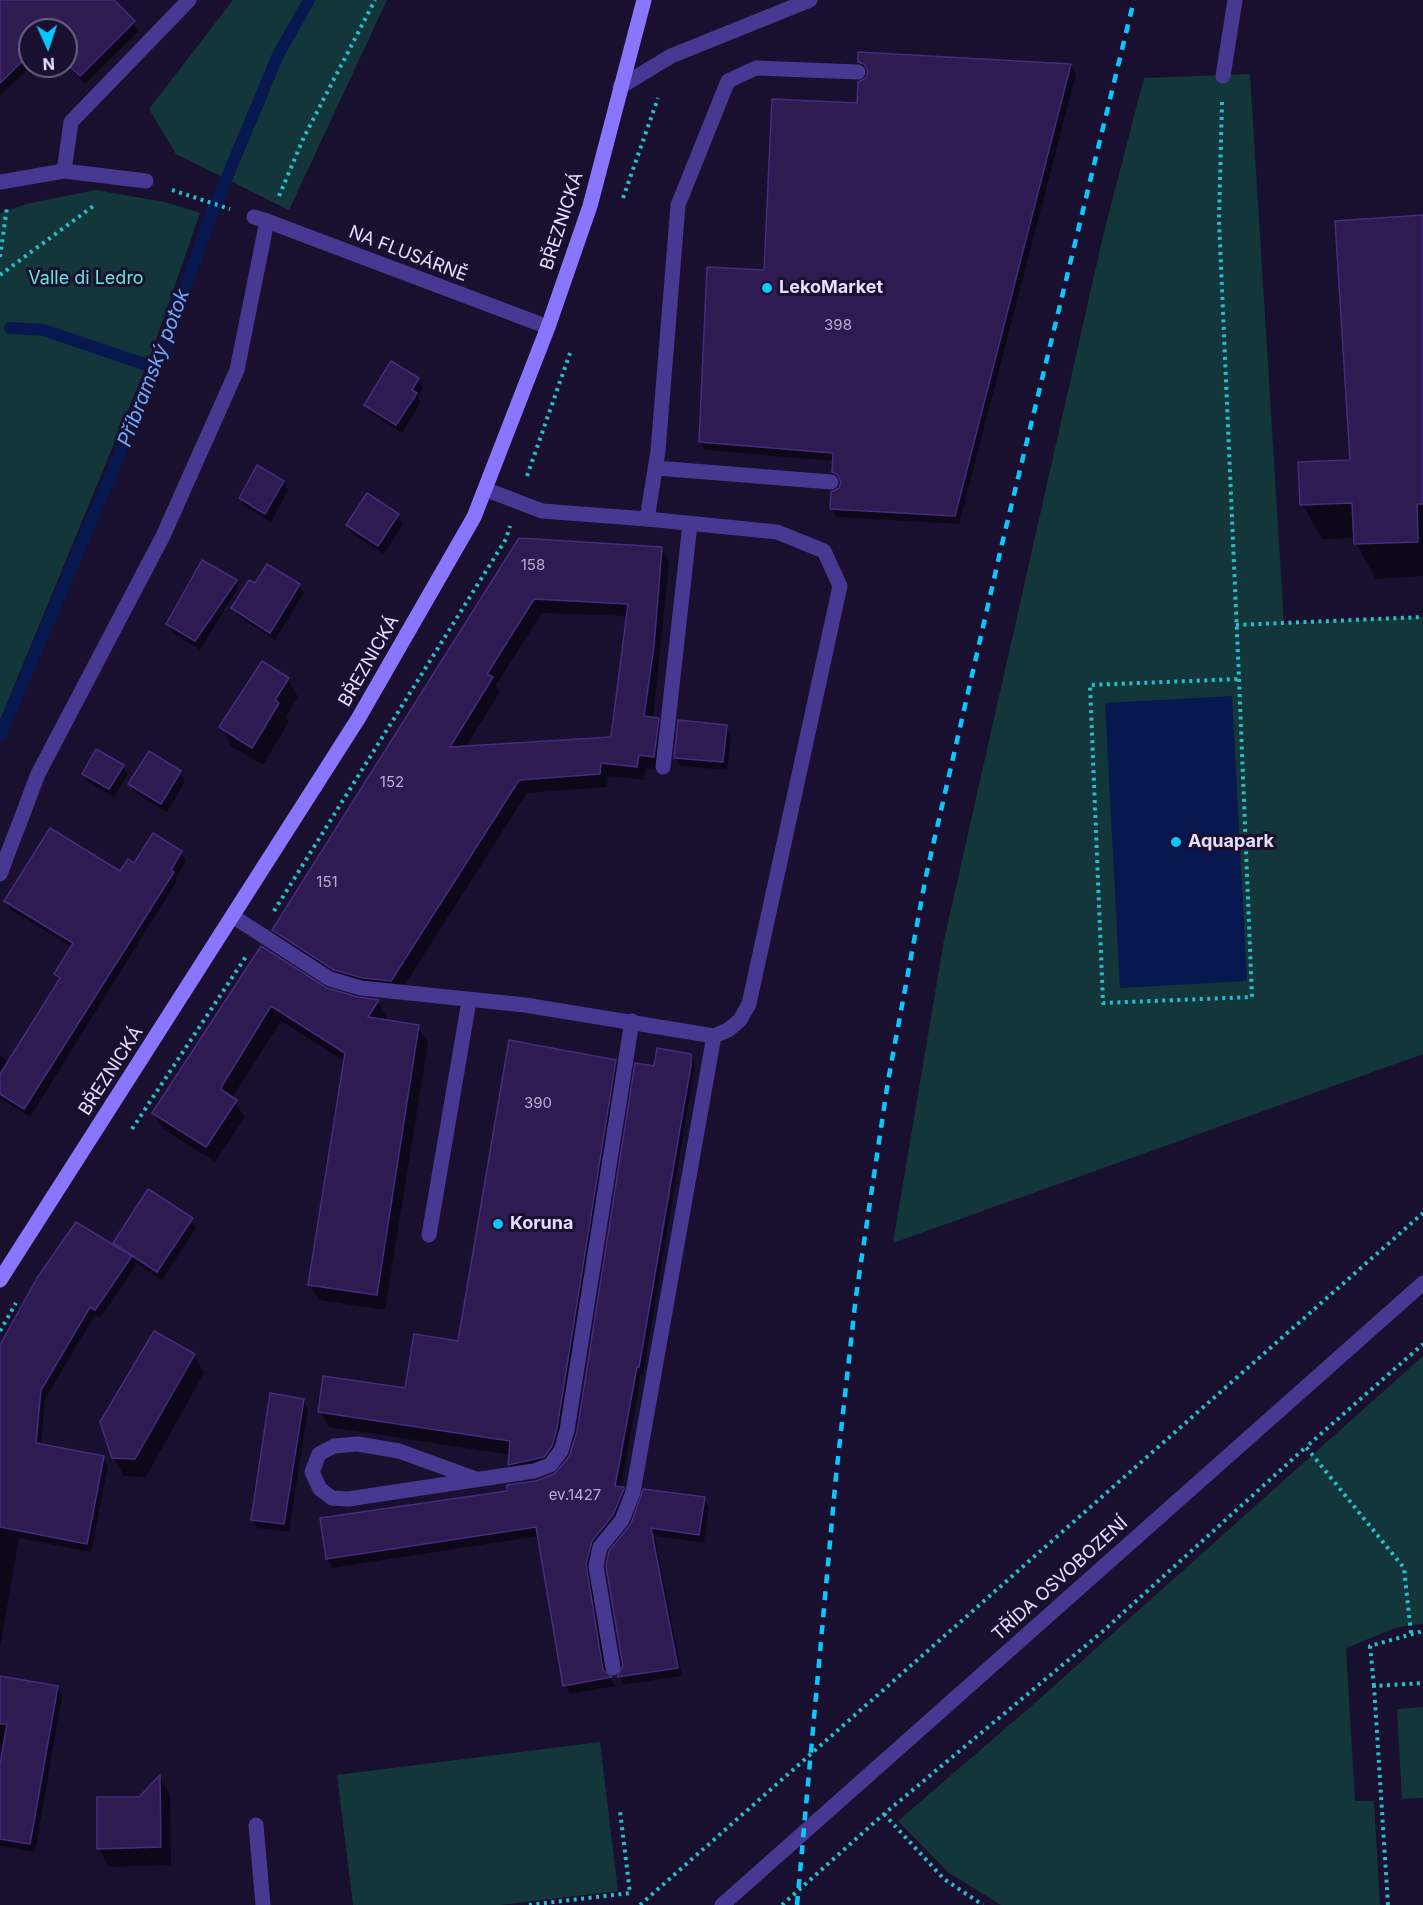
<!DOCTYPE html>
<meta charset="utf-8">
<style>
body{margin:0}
#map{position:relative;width:1423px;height:1905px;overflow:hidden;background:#19102f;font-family:Inter,sans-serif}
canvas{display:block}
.north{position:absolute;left:18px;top:18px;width:60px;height:60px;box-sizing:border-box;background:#19102f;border:2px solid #6b6282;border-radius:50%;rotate:177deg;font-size:16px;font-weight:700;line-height:24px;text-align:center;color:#e6deff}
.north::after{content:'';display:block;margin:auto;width:21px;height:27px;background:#0ac7ff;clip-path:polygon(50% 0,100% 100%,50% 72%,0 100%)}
</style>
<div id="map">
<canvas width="1423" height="1905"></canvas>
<div class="north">N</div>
</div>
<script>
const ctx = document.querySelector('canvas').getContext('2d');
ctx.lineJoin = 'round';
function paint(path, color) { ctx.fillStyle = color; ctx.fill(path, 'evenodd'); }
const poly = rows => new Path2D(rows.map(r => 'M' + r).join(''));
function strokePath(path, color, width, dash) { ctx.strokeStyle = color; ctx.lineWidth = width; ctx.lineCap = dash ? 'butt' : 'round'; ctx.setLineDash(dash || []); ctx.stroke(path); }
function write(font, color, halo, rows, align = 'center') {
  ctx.font = font + ' Inter,sans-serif'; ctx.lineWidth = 6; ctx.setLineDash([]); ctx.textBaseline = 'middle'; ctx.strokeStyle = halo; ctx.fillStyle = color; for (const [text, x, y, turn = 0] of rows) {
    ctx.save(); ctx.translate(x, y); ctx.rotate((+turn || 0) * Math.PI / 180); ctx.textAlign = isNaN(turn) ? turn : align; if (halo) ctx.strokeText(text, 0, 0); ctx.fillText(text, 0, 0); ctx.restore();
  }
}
paint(poly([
 [233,0,387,0,289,210,176,154,149,109],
 [1250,74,1284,623,1423,617,1423,1054,893,1243,944,940,1103,236,1144,78],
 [96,190,165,202,200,213,151,354,0,720,0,213,30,203],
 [1423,1356,1423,1624,1398,1627,1346,1648,1355,1801,1374,1801,1380,1905,1001,1905,949,1873,898,1821,1036,1702],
 [1423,1707,1423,1798,1402,1799,1397,1709],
 [600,1742,618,1891,500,1905,353,1905,337,1775]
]), '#123639');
paint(poly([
 [1232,696,1247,981,1120,988,1105,703]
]), '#071851');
paint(poly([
 [0,0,112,0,139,31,85,84,66,65,66,30,30,30,31,66,0,96],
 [860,54,1071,66,1076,74,959,524,837,517,832,509,842,482,833,472,834,461,705,450,700,441,765,271,859,104,869,72,865,71,860,62],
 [1423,217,1423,576,1376,579,1356,544,1356,538,1322,539,1302,504,1352,461],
 [418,379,423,388,418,397,421,402,402,433,371,413,366,405],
 [283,482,288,490,271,522,245,506,240,498],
 [398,515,403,524,384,554,352,534,347,525],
 [519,540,661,548,669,562,653,719,658,719,666,733,661,770,646,768,644,780,608,776,607,787,527,793,399,994,343,983,281,943,273,930],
 [542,613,628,616,612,738,465,748,500,692,496,685],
 [233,579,238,588,200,650,173,633,168,624],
 [299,585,304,593,275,640,238,616,233,608,255,586],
 [288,679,298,697,286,717,289,722,263,765,231,746,221,727],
 [726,727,731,736,727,770,680,766,675,758],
 [149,753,180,772,185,781,167,812,135,793,130,784],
 [122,766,128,774,114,797,88,782,83,774],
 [154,835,181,853,186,861,176,878,177,881,30,1117,0,1098,0,1056,9,1062,60,982,55,974,72,947,11,910,6,901,120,874,135,865],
 [262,948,326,990,358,999,378,1001,387,1017,385,1021,418,1027,428,1043,385,1310,319,1300,309,1284,345,1062,281,1021,232,1098,245,1117,215,1162,163,1129,154,1114],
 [690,1055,695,1064,643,1375,641,1375,621,1488,628,1497,591,1574,607,1675,616,1686,570,1694,565,1685,539,1536,332,1568,327,1559,555,1475,570,1457,578,1432,656,1068],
 [615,1061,624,1077,565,1444,519,1479,510,1465,511,1455,329,1427,320,1412,407,1389,460,1342],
 [191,1220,196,1228,162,1280,133,1261,136,1266,100,1318,95,1315,45,1399,41,1445,103,1457,108,1466,91,1552,19,1538,0,1648,0,1348,118,1250,114,1243],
 [194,1355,204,1373,146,1477,124,1476,113,1457],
 [303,1400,308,1409,289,1532,257,1528,252,1519],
 [704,1498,709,1507,704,1543,655,1536,682,1676,623,1685,619,1677,624,1667,632,1525],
 [0,1677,57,1687,62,1696,35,1852,0,1846],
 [160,1778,170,1795,171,1865,109,1867,99,1848]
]), '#0007');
strokePath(poly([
 [10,328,43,330,156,368],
 [0,736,156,368,212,213,278,55,309,0]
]), '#071851', 12);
const building = poly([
 [0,0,114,0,135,21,80,76,66,63,66,30,30,30,30,54,0,83,0,0],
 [858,52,1071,64,955,516,830,509,831,492,839,488,841,482,837,474,832,472,833,453,699,442,707,267,764,270,772,99,857,103,858,82,866,78,868,72,864,64,858,62,858,52],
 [1423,215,1423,504,1417,504,1418,542,1354,544,1352,503,1300,505,1298,462,1350,460,1335,221,1423,215],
 [391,361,419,378,412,390,417,393,396,425,364,405,391,361],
 [257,465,284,481,265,514,239,498,257,465],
 [367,493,399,514,378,546,346,525,367,493],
 [519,538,662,547,654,646,644,716,659,718,654,757,639,755,637,767,601,763,600,774,519,780,391,981,363,978,334,970,272,930,519,538],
 [534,599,628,604,611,737,450,747,493,677,487,674,534,599],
 [202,560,237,580,195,641,166,624,202,560],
 [267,564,300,584,270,633,231,608,249,580,255,583,267,564],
 [262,661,289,678,275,700,279,703,252,748,219,727,262,661],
 [678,720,727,725,723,762,674,758,678,720],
 [96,749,124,765,109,789,82,774,96,749],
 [149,751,181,771,161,804,128,784,149,751],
 [50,828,120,871,128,859,134,863,153,833,182,851,171,870,174,872,24,1109,0,1094,0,1074,54,988,60,978,54,974,73,943,4,901,50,828],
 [261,946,327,988,358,997,379,1000,368,1017,419,1025,377,1295,308,1285,345,1053,271,1006,220,1089,237,1100,206,1147,152,1113,261,946],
 [509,1040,616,1060,557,1428,552,1446,544,1457,508,1465,510,1441,318,1412,323,1376,405,1388,414,1334,458,1341,509,1040],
 [657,1048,691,1054,691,1065,639,1367,637,1367,615,1486,624,1487,624,1489,613,1515,592,1541,586,1564,603,1670,612,1677,563,1686,536,1527,326,1559,320,1518,507,1491,507,1485,536,1481,554,1474,569,1457,577,1432,635,1063,654,1066,657,1048],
 [148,1189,193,1218,157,1272,113,1243,148,1189],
 [76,1222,132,1256,95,1310,90,1307,41,1390,36,1443,104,1456,87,1544,0,1527,0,1345,37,1278,76,1222],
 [154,1331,195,1354,135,1459,112,1458,100,1422,154,1331],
 [270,1393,304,1399,284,1524,251,1520,270,1393],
 [643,1489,705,1497,699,1535,651,1528,678,1668,617,1677,623,1666,606,1566,609,1551,631,1524,643,1489],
 [0,1676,58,1686,30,1844,0,1839,0,1764,7,1724,0,1724,0,1676],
 [160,1775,161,1847,97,1849,97,1797,139,1797,160,1775]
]);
paint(building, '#2d1b51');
strokePath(building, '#462b7f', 1.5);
strokePath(poly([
 [1222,102,1219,220,1239,679,1252,997,1103,1003,1090,685,1239,679],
 [172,190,230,209],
 [279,196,304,137,375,0],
 [623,198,658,98],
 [0,257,7,207],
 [0,275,96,204],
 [527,476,570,353],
 [1236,625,1423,617],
 [274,911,506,539,510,526],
 [132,1129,247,955],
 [0,1331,16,1303],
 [1411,1633,1404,1568,1306,1447,1423,1344],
 [1374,1686,1370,1646,1423,1631],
 [884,1814,944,1879,983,1905],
 [529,1905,630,1893,620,1811],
 [640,1905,1423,1213],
 [782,1905,884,1814,1102,1632,1306,1447],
 [1388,1905,1374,1686,1423,1683]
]), '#28bec9', 4, [3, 4.5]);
strokePath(poly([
 [1223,76,1235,0],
 [620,87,671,56,810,0],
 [64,171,71,122,189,0],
 [0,182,64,171,146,181],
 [254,217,267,221],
 [656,468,831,482],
 [487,490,542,511,647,519,658,451,678,205,728,81,756,68,858,72],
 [663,767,690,524],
 [234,917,330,979,361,988,525,1005,714,1036,728,1030,740,1020,749,1004,840,586,824,551,777,532,647,519],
 [429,1235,469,1001],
 [476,1479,399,1451,358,1444,334,1446,319,1454,312,1472,320,1489,332,1498,348,1499,534,1471,550,1465,561,1451,567,1430,632,1021],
 [613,1668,596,1566,600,1547,622,1520,633,1492,714,1036]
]), '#473891', 15);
strokePath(poly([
 [0,874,38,774,163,536,237,370,267,221,548,327],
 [256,1825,263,1905],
 [722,1905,1423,1283]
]), '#473891', 15);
strokePath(poly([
 [0,1280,358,719,474,517,548,327,590,206,644,0]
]), '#8a75ff', 15);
strokePath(poly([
 [797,1905,836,1476,856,1296,888,1081,926,876,1002,544,1134,0]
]), '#0ac7ff', 4.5, [9, 8]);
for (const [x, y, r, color] of [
 [767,288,6,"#0ac7ff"],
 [1176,842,6,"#0ac7ff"],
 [498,1224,6,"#0ac7ff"]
]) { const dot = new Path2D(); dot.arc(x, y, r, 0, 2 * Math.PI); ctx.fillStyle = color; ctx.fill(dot); strokePath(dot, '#19102f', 2); }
write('15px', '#b8add4', null, [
 ["398",838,325],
 ["158",533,565],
 ["152",392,782],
 ["151",327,882],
 ["390",538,1103],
 ["ev.1427",575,1495]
]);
write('18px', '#e6deff', '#19102f', [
 ["BŘEZNICKÁ",562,221,-72],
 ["NA FLUSÁRNĚ",408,254,21],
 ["BŘEZNICKÁ",369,661,-60],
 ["BŘEZNICKÁ",111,1071,-57],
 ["TŘÍDA OSVOBOZENÍ",1060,1579,-42]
]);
write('18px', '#5fead9', '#19102f', [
 ["Valle di Ledro",86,279]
]);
write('bold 18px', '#e6deff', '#19102f', [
 ["LekoMarket",779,288],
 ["Aquapark",1188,842],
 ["Koruna",510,1224]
], 'left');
write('italic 20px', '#6ca8ff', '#19102f', [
 ["Příbramský potok",154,368,-69]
]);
</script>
